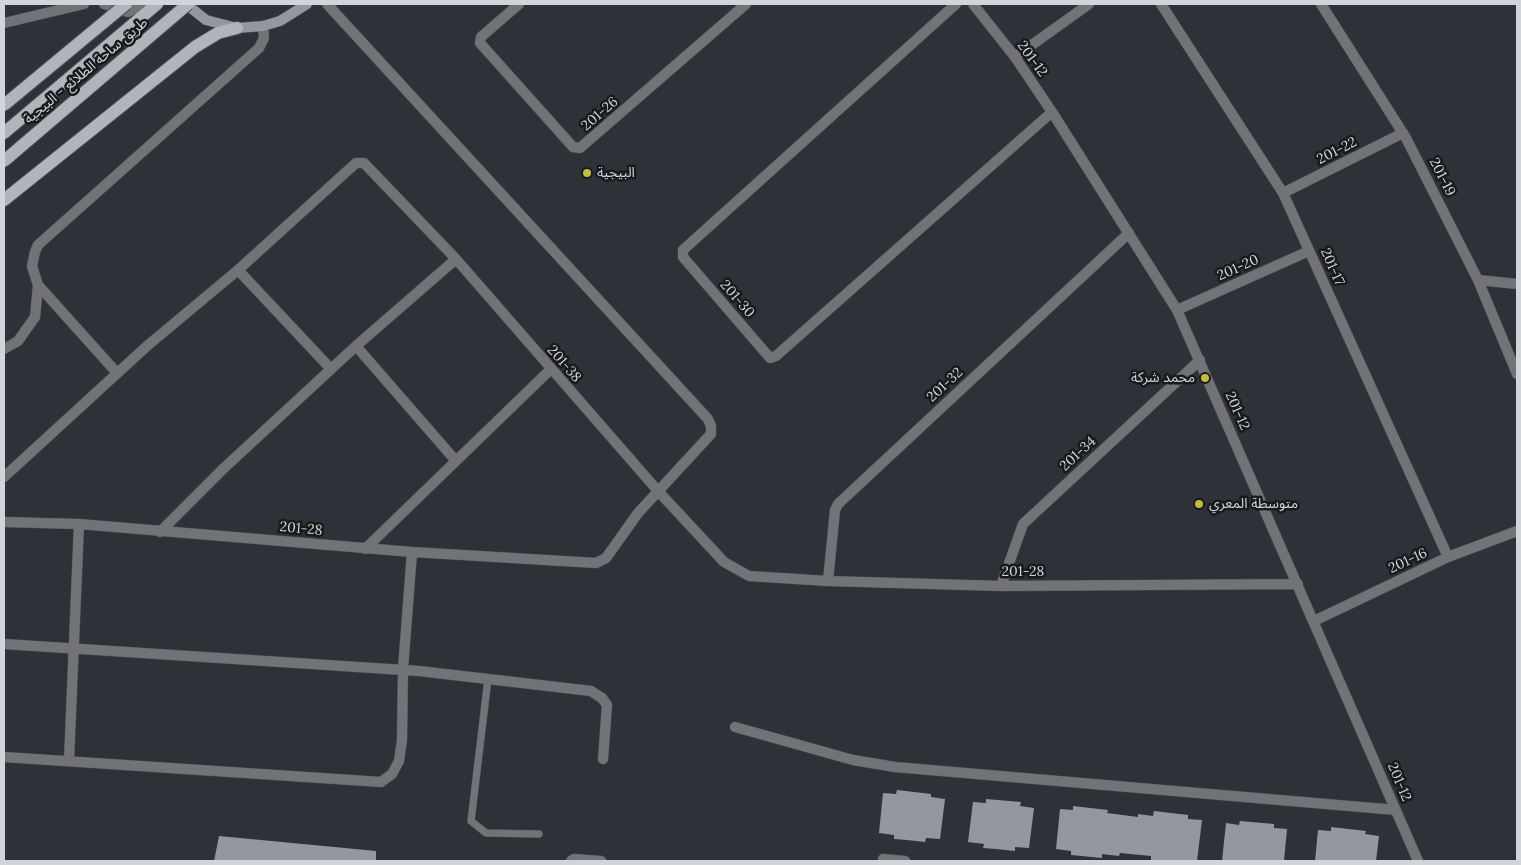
<!DOCTYPE html>
<meta charset="utf-8">
<style>
body{margin:0}
#map{position:relative;width:1521px;height:865px;overflow:hidden;background:#2e3238;font-family:Lora,serif}
canvas{display:block}
.frame{position:absolute;inset:0;border:5px solid #d1d4d8;pointer-events:none}
</style>
<div id="map">
<canvas width="1521" height="865"></canvas>
<div class="frame"></div>
</div>
<script>
const ctx = document.querySelector('canvas').getContext('2d');
ctx.lineJoin = 'round';
function paint(path, color) { ctx.fillStyle = color; ctx.fill(path, 'evenodd'); }
const poly = rows => new Path2D(rows.map(r => 'M' + r).join(''));
function strokePath(path, color, width, dash) { ctx.strokeStyle = color; ctx.lineWidth = width; ctx.lineCap = dash ? 'butt' : 'round'; ctx.setLineDash(dash || []); ctx.stroke(path); }
function write(font, color, halo, rows, align = 'center') {
  ctx.font = font + ' Lora,"Noto Sans Arabic",serif'; ctx.lineWidth = 5; ctx.setLineDash([]); ctx.textBaseline = 'middle'; ctx.strokeStyle = halo; ctx.fillStyle = color; for (const [text, x, y, turn = 0] of rows) {
    ctx.save(); ctx.translate(x, y); ctx.rotate((+turn || 0) * Math.PI / 180); ctx.textAlign = isNaN(turn) ? turn : align; if (halo) ctx.strokeText(text, 0, 0); ctx.fillText(text, 0, 0); ctx.restore();
  }
}
paint(poly([
 [897,790,931,794,931,797,945,799,940,839,926,838,925,842,907,840,894,839,894,835,879,833,883,793,896,794],
 [986,799,1021,802,1020,806,1034,808,1029,848,1015,847,1015,851,996,849,983,848,984,844,968,842,973,802,986,803],
 [1073,806,1108,810,1107,813,1138,817,1138,814,1153,816,1154,811,1188,815,1188,819,1202,820,1197,861,1151,860,1151,856,1120,853,1119,856,1102,854,1102,858,1071,855,1071,851,1056,849,1060,809,1073,810],
 [1240,821,1274,824,1274,828,1287,829,1284,861,1222,861,1226,823,1239,825],
 [1331,827,1366,831,1365,834,1379,836,1376,861,1315,861,1318,830,1331,831],
 [219,836,376,851,376,861,214,861]
]), '#9398a0');
const service = poly([
 [488,679,471,821,486,833,539,834]
]);
const minor = poly([
 [519,4,481,37,480,43,573,147,580,148,746,4],
 [956,4,683,250,683,257,770,358,776,356,1052,112],
 [973,4,1015,57,1052,112,1177,310,1418,861],
 [1161,4,1283,193,1448,557],
 [1321,4,1406,138,1478,280,1517,374],
 [1015,57,1089,4],
 [1283,193,1403,133],
 [238,270,331,369],
 [1478,280,1517,284],
 [1177,310,1309,251],
 [356,346,456,461],
 [4,349,18,341,35,317,38,285],
 [117,373,38,285,32,266,35,252,38,245,259,48,264,38,263,26],
 [4,477,147,346,238,270,356,163,364,163,456,259,658,491,724,562,749,576,828,581,1001,586,1298,584],
 [4,522,79,524,412,552,596,563,606,558,638,513,711,434,711,426,708,419,327,4],
 [160,532,223,469,356,346,456,259],
 [365,549,551,369],
 [828,581,835,510,838,504,1129,233],
 [1001,586,1023,524,1200,360],
 [1314,621,1448,557,1517,531],
 [4,644,419,671,591,691,602,698,607,705,603,759],
 [735,727,853,760,895,767,1396,810],
 [4,757,381,782,392,774,399,761,402,740,403,669,412,552],
 [69,760,79,524],
 [883,859,905,861],
 [571,861,574,859,601,861]
]);
const tertiary = poly([
 [104,4,128,12,147,4],
 [4,23,84,4]
]);
const secondary = poly([
 [186,4,206,20,237,28,263,26,280,21,307,4]
]);
const primary = poly([
 [4,133,157,4],
 [4,200,195,47,218,33,237,28]
]);
strokePath(service, '#4b4f55', 8);
strokePath(minor, '#4b4f55', 11);
strokePath(tertiary, '#4b4f55', 11);
strokePath(secondary, '#4b4f55', 11);
strokePath(primary, '#4b4f55', 14);
strokePath(service, '#717376', 7);
strokePath(minor, '#717376', 10);
strokePath(tertiary, '#717376', 10);
strokePath(secondary, '#94989d', 10);
strokePath(primary, '#b0b4bb', 12);
const primaryBridge = poly([
 [4,105,126,4],
 [4,161,188,4]
]);
strokePath(primaryBridge, '#4b4f55', 14, []);
strokePath(primaryBridge, '#b0b4bb', 12);
for (const [x, y, r, color] of [
 [587,173,5,"#c4bc3e"],
 [1205,378,5,"#c4bc3e"],
 [1199,504,5,"#c4bc3e"]
]) { const dot = new Path2D(); dot.arc(x, y, r, 0, 2 * Math.PI); ctx.fillStyle = color; ctx.fill(dot); strokePath(dot, '#181a1c', 2); }
write('14px', '#d1d4d8', '#181a1c', [
 ["201-12",1032,59,54],
 ["طريق ساحة الطلائع - البيجية",86,71,-40],
 ["201-26",600,114,-41],
 ["201-22",1337,151,-27],
 ["201-19",1442,177,63],
 ["201-17",1332,267,66],
 ["201-20",1238,268,-24],
 ["201-30",737,299,49],
 ["201-38",564,364,49],
 ["201-32",945,385,-43],
 ["201-12",1237,411,66],
 ["201-34",1078,454,-43],
 ["201-28",301,529,5],
 ["201-16",1408,561,-25],
 ["201-28",1023,572],
 ["201-12",1399,782,67]
]);
write('14px', '#d1d4d8', '#181a1c', [
 ["البيجية",597,173],
 ["محمد شركة",1195,378,"right"],
 ["متوسطة المعري",1209,504]
], 'left');
</script>
